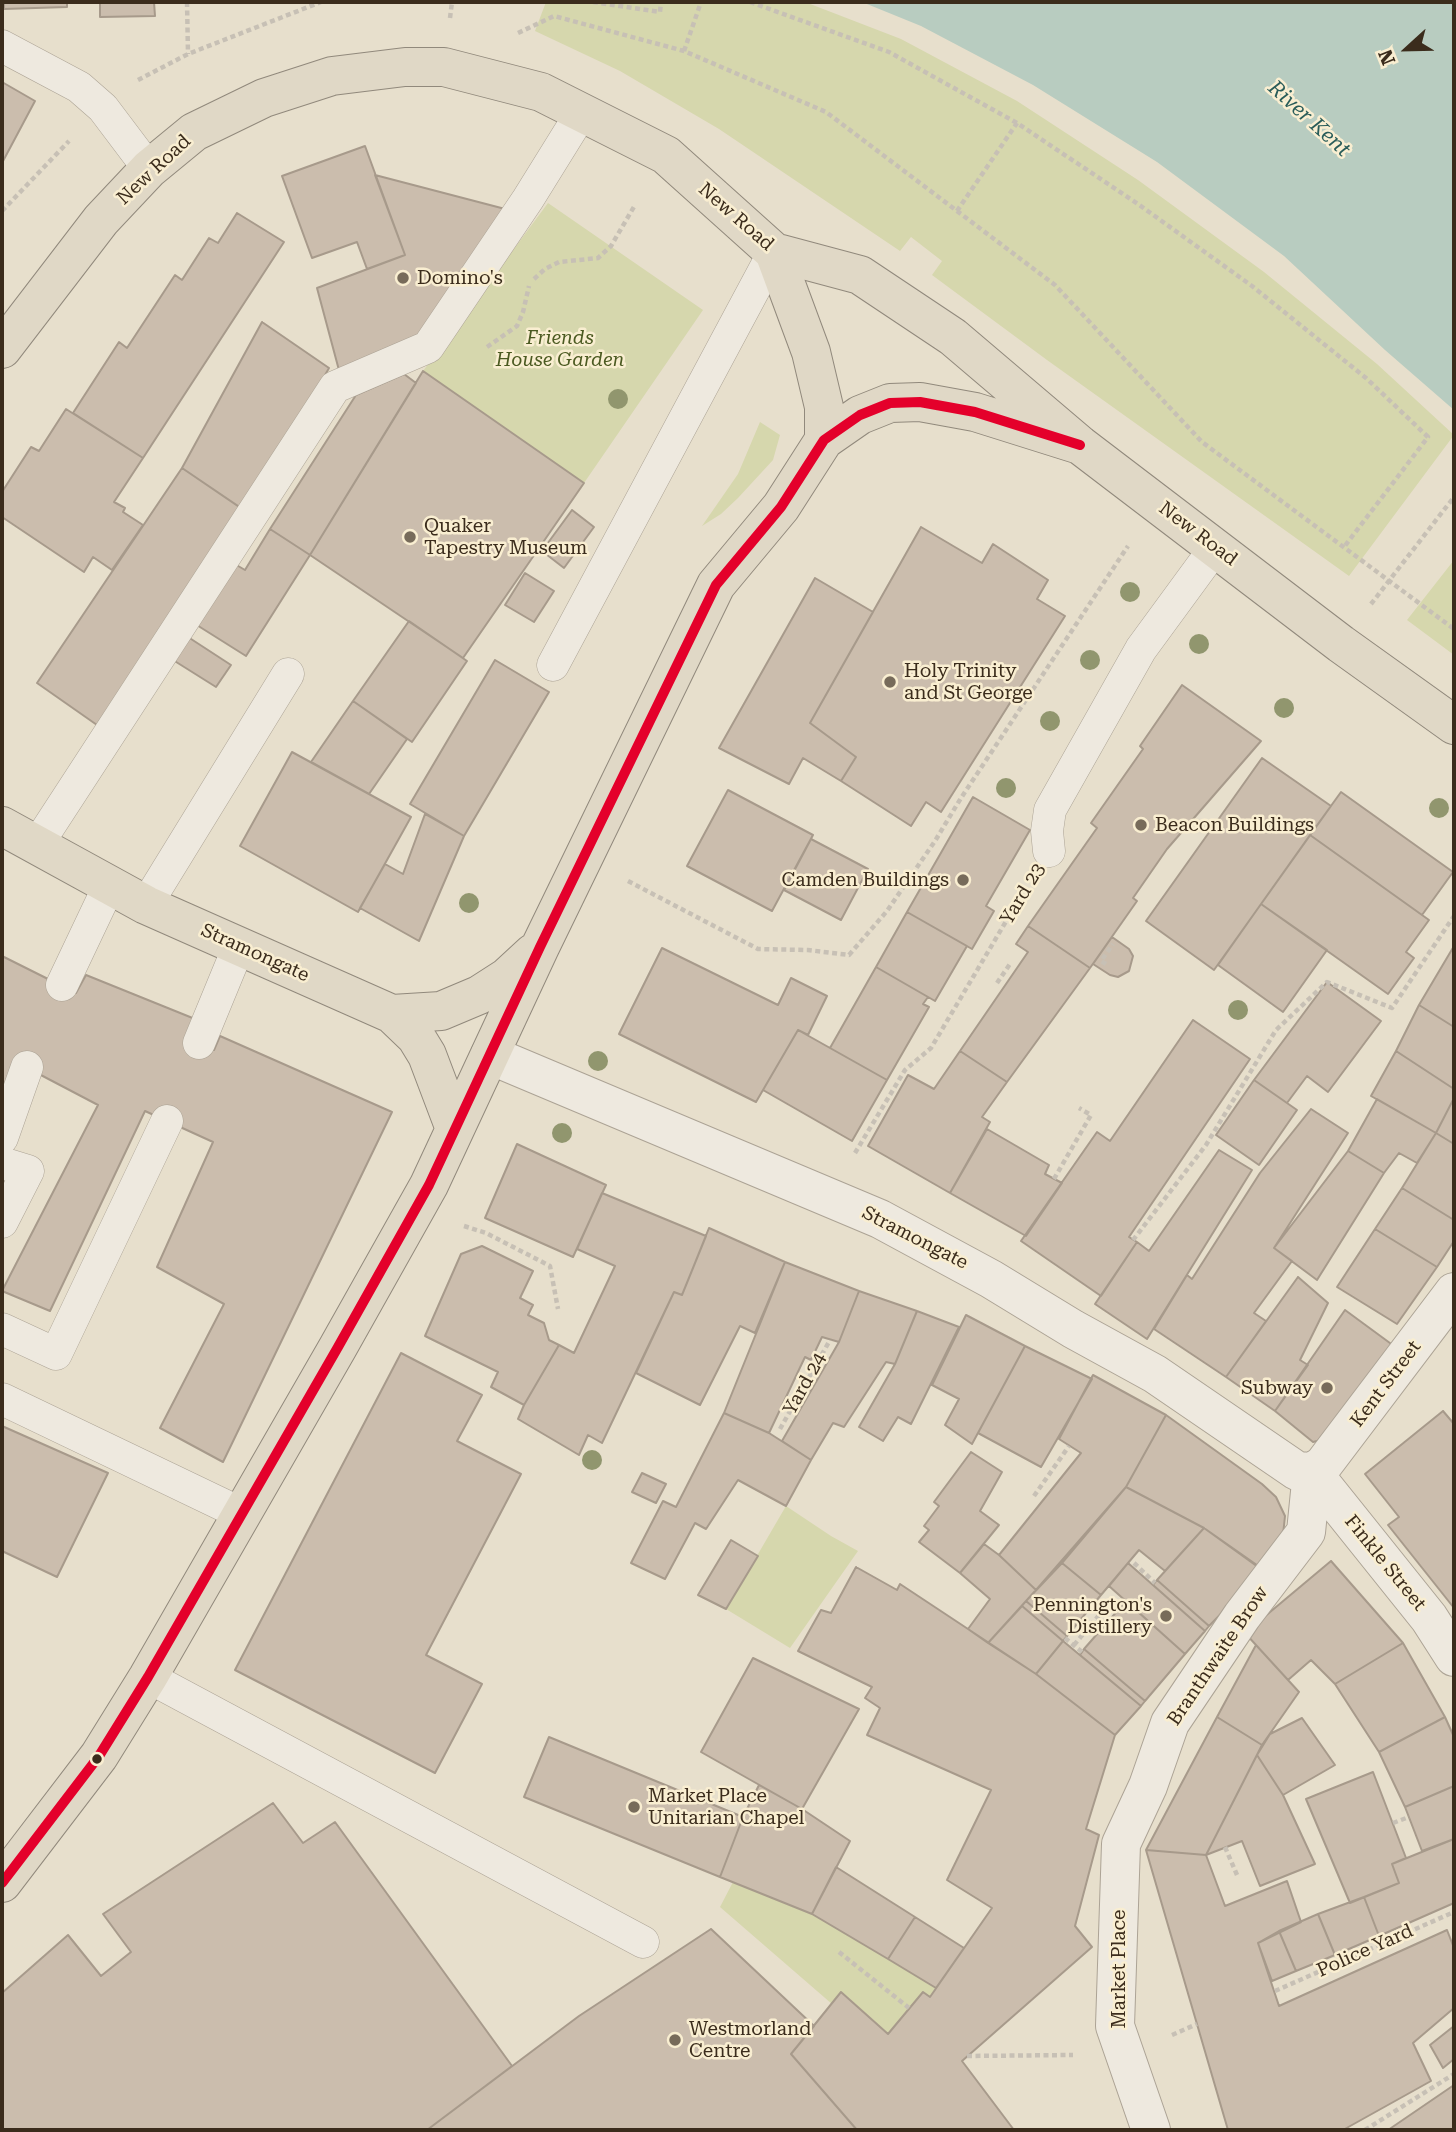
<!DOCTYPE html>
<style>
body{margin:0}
#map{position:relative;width:1456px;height:2132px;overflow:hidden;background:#e7dfcc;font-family:"Roboto Serif",serif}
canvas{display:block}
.frame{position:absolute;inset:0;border:4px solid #3b2c1c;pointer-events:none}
.north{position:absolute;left:1372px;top:14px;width:70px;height:70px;-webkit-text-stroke:5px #f9eed1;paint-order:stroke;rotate:248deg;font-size:19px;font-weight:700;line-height:28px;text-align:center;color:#3b2c1c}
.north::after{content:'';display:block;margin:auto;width:24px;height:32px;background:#3b2c1c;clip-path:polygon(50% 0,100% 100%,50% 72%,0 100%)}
</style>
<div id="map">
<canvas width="1456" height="2132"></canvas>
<div class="frame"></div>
<div class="north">N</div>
</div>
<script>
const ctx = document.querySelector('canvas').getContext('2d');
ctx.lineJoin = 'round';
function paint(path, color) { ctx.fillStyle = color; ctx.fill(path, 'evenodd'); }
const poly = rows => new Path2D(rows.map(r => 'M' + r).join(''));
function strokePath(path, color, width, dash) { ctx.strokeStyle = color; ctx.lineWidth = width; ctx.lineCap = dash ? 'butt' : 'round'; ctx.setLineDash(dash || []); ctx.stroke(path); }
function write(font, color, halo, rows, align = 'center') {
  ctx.font = font + ' "Roboto Serif",serif'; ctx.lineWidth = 5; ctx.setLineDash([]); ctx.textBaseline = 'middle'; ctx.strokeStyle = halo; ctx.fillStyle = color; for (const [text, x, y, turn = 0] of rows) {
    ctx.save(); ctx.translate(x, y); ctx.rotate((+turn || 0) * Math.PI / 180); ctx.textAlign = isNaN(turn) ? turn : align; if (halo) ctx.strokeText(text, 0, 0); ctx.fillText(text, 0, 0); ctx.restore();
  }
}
paint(poly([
 [546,2,805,2,901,39,1017,101,1138,180,1264,272,1377,364,1454,435,1349,576,1047,360,932,275,942,261,911,237,900,251,719,129,620,71,535,31],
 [548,203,703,310,584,483,423,371],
 [760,422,780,435,773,460,738,498,721,514,702,526,738,474],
 [1454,560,1454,655,1407,620],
 [786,1506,831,1536,858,1551,790,1648,726,1609],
 [733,1882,812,1914,936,1988,930,1997,922,1993,888,2034,842,1992,832,2004,720,1907]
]), '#d6d7ad');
paint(poly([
 [862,2,1454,2,1454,410,1385,350,1284,256,1157,162,1033,85,921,26]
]), '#b8ccc0');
const building = poly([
 [4,2,67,2,67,7,4,9,4,2],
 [100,2,154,2,155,16,100,17,100,2],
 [2,82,35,101,2,163,2,82],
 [365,146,405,255,367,269,357,242,312,258,282,176,365,146],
 [375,175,509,210,435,324,376,361,340,374,317,288,405,255,375,175],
 [237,213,284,242,143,458,73,413,119,342,127,348,175,275,182,280,209,238,218,243,237,213],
 [262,322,329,368,248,513,182,468,262,322],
 [423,371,584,483,463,658,310,555,423,371],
 [404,374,416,383,310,555,270,529,356,395,404,374],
 [66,409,143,458,114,502,125,508,123,512,143,525,112,570,93,557,84,572,2,517,2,492,31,447,39,451,66,409],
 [182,468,244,510,97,725,37,683,182,468],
 [572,510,594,527,564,568,542,551,572,510],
 [921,527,982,563,993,544,1048,580,1037,599,1065,616,941,812,926,802,911,826,841,781,856,757,810,723,921,527],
 [270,529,310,555,246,656,192,622,233,563,245,570,270,529],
 [525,573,554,591,534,622,505,605,525,573],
 [815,578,873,612,810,723,856,757,841,781,803,758,789,784,719,748,815,578],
 [409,621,467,661,412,742,353,701,409,621],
 [188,637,231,665,216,687,173,660,188,637],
 [495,660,549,692,464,836,410,804,495,660],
 [1182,685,1261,741,1167,849,1133,898,1137,901,1090,968,1028,926,1097,828,1091,823,1143,749,1140,746,1182,685],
 [353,701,407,739,369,794,311,762,353,701],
 [292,752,411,817,358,912,240,846,292,752],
 [1262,758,1331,806,1214,970,1146,921,1262,758],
 [728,790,813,835,772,911,687,866,728,790],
 [1341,792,1453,872,1422,915,1310,835,1341,792],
 [973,797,1030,830,986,906,994,911,972,949,907,912,973,797],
 [425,814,464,836,419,941,360,908,385,864,403,874,425,814],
 [1310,835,1429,920,1406,952,1414,958,1388,994,1261,904,1310,835],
 [811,839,868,869,841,920,784,890,811,839],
 [1261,904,1327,950,1283,1012,1218,965,1261,904],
 [907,912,967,946,935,1001,876,967,907,912],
 [1028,926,1090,968,1007,1082,960,1051,1028,952,1016,944,1028,926],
 [1112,937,1129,949,1133,956,1129,971,1118,977,1110,975,1093,964,1112,937],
 [1454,946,1454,1027,1419,1005,1454,946],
 [662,948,778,1005,791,978,827,996,808,1035,798,1030,756,1102,619,1034,662,948],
 [2,956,76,993,86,975,195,1019,187,1039,214,1050,220,1036,392,1112,223,1462,160,1428,224,1304,157,1267,213,1142,145,1111,50,1311,2,1291,98,1105,16,1062,2,1091,2,956],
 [876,967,928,997,923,1004,929,1007,887,1080,830,1048,876,967],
 [1327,982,1381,1021,1328,1092,1307,1076,1287,1103,1254,1080,1327,982],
 [1419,1005,1454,1027,1454,1089,1396,1051,1419,1005],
 [1193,1020,1250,1059,1129,1237,1137,1242,1101,1296,1021,1241,1097,1132,1110,1141,1193,1020],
 [798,1030,887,1080,852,1141,763,1090,798,1030],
 [960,1051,1007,1082,982,1117,990,1122,950,1193,868,1146,908,1075,934,1089,960,1051],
 [1396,1051,1454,1089,1454,1098,1436,1133,1371,1096,1396,1051],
 [1254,1080,1297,1110,1259,1165,1216,1135,1254,1080],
 [1454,1098,1454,1144,1436,1133,1454,1098],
 [1377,1099,1436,1133,1417,1163,1399,1153,1384,1173,1348,1151,1377,1099],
 [1311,1109,1348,1133,1274,1248,1292,1261,1254,1313,1266,1321,1226,1377,1154,1329,1187,1275,1192,1279,1260,1173,1311,1109],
 [987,1129,1049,1165,1045,1174,1062,1183,1026,1236,950,1193,987,1129],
 [1436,1133,1454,1144,1454,1220,1402,1188,1436,1133],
 [517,1144,606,1185,573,1257,485,1218,517,1144],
 [1219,1150,1252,1170,1147,1339,1095,1304,1137,1242,1149,1251,1219,1150],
 [1348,1151,1384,1173,1317,1280,1274,1248,1348,1151],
 [1402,1188,1454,1220,1454,1241,1437,1267,1375,1229,1402,1188],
 [602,1193,706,1236,682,1295,674,1292,602,1443,588,1435,579,1455,518,1419,524,1405,559,1345,574,1353,615,1266,577,1249,602,1193],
 [709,1228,785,1262,755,1333,740,1326,700,1405,636,1373,674,1292,682,1295,709,1228],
 [1375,1229,1437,1267,1397,1324,1337,1287,1375,1229],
 [482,1246,533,1271,520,1298,533,1305,528,1315,544,1323,549,1340,559,1345,524,1405,491,1387,498,1372,425,1336,461,1254,482,1246],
 [785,1262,859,1291,839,1342,822,1337,811,1360,805,1357,769,1433,724,1413,785,1262],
 [1298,1277,1328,1303,1300,1360,1308,1365,1275,1411,1226,1377,1298,1277],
 [859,1291,917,1311,895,1364,886,1362,844,1427,833,1423,811,1460,782,1441,839,1342,859,1291],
 [1345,1310,1394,1346,1325,1439,1313,1442,1275,1411,1345,1310],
 [917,1311,959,1327,911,1424,898,1417,883,1441,859,1427,895,1364,917,1311],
 [966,1315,1025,1346,972,1444,945,1425,959,1399,932,1385,966,1315],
 [1025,1346,1092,1379,1041,1467,978,1433,1025,1346],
 [401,1353,482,1395,457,1441,521,1474,426,1655,482,1684,435,1773,235,1670,401,1353],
 [1093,1375,1166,1415,1126,1487,1036,1590,999,1555,1081,1453,1059,1439,1093,1375],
 [1443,1411,1454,1424,1454,1608,1388,1525,1399,1517,1365,1474,1443,1411],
 [724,1413,769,1433,811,1460,786,1506,738,1480,706,1529,695,1523,665,1579,631,1563,663,1501,676,1507,724,1413],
 [1166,1415,1262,1484,1276,1497,1285,1516,1283,1535,1258,1567,1204,1528,1126,1487,1166,1415],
 [2,1426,108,1473,57,1577,2,1551,2,1426],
 [971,1452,1002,1472,980,1511,999,1525,960,1573,919,1542,929,1530,924,1526,939,1506,934,1502,971,1452],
 [642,1473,666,1484,656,1503,632,1492,642,1473],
 [1126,1487,1204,1528,1165,1571,1139,1550,1101,1595,1062,1563,1126,1487],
 [1204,1528,1264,1570,1209,1626,1157,1580,1204,1528],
 [731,1540,758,1556,726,1609,698,1595,731,1540],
 [984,1544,999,1555,1036,1590,988,1643,968,1629,990,1599,960,1573,984,1544],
 [1331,1561,1403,1643,1335,1684,1311,1660,1288,1680,1245,1633,1331,1561],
 [1062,1563,1101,1595,1067,1636,1026,1601,1062,1563],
 [1128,1563,1205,1631,1185,1654,1109,1586,1128,1563],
 [856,1567,897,1590,900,1584,1036,1674,1115,1735,1086,1829,1099,1835,1075,1926,1092,1947,962,2061,1014,2130,857,2130,791,2054,841,1992,888,2034,923,1992,930,1997,992,1908,947,1880,991,1790,867,1735,880,1708,865,1698,872,1687,798,1651,821,1610,831,1613,856,1567],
 [1157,1580,1209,1626,1205,1631,1153,1585,1157,1580],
 [1026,1601,1067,1636,1063,1641,1022,1606,1026,1601],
 [1126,1601,1185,1654,1145,1701,1084,1649,1126,1601],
 [1022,1606,1063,1641,1036,1674,988,1643,1022,1606],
 [1063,1641,1141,1706,1115,1735,1036,1674,1063,1641],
 [1403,1643,1445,1717,1379,1752,1335,1684,1403,1643],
 [1256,1645,1299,1692,1262,1745,1217,1717,1256,1645],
 [1084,1649,1145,1701,1141,1706,1080,1655,1084,1649],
 [753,1658,859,1709,802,1809,701,1752,753,1658],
 [1217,1717,1262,1745,1206,1855,1146,1850,1217,1717],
 [1445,1717,1454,1737,1454,1786,1405,1807,1379,1752,1445,1717],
 [1302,1718,1335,1765,1283,1795,1257,1755,1270,1734,1302,1718],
 [549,1737,743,1817,720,1877,524,1797,549,1737],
 [1257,1755,1283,1795,1315,1864,1260,1886,1242,1841,1206,1855,1257,1755],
 [1373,1772,1406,1858,1392,1864,1399,1883,1350,1903,1306,1799,1373,1772],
 [759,1785,802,1809,850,1841,812,1914,720,1877,743,1817,759,1785],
 [1454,1786,1454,1839,1422,1851,1405,1807,1454,1786],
 [273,1803,303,1843,335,1822,512,2066,427,2130,2,2130,2,1993,68,1935,101,1976,131,1952,103,1914,273,1803],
 [1454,1839,1454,1903,1379,1936,1364,1897,1399,1883,1392,1864,1454,1839],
 [1146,1850,1206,1855,1225,1906,1287,1881,1301,1922,1258,1943,1279,2006,1447,1930,1454,1948,1454,2008,1413,2043,1431,2081,1343,2130,1228,2130,1146,1850],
 [836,1867,915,1917,888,1959,812,1914,836,1867],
 [1364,1897,1379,1936,1335,1955,1318,1914,1364,1897],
 [1318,1914,1335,1955,1296,1971,1279,1931,1318,1914],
 [915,1917,964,1948,936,1988,888,1959,915,1917],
 [711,1929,814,2026,791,2054,857,2130,427,2130,579,2016,711,1929],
 [1279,1931,1296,1971,1272,1981,1258,1943,1279,1931],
 [1454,2026,1454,2059,1443,2068,1430,2045,1454,2026],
 [1454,2085,1454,2130,1388,2130,1391,2128,1454,2085]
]);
paint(building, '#cbbdad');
strokePath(building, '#a79a8b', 2);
const service = poly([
 [2,46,79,87,103,108,149,169],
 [553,665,774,252],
 [37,845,335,387,428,347,528,199,582,112],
 [1049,851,1047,831,1050,810,1141,649,1215,548],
 [146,905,288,674],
 [62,985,109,886],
 [199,1043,239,946],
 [2,1138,27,1067],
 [2,1163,28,1171,2,1222],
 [2,1329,56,1354,167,1121],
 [2,1399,242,1514],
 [148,1677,643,1942]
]);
const pedestrian = poly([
 [1312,1472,1429,1618,1454,1657],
 [1151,2130,1115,2026,1121,1844,1148,1786,1170,1723,1242,1616,1306,1532,1312,1472]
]);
const minor = poly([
 [490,1055,880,1219,991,1279,1073,1329,1155,1374,1297,1471,1312,1472,1323,1465,1454,1292]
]);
const trunk = poly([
 [774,252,811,352,824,407,824,440],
 [2,349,101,220,149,169,194,132,264,98,332,76,405,67,444,67,541,92,666,155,774,252,860,275,953,337,1080,445,1341,644,1454,725],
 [2,826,146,905,392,1014,416,1037,427,1055,455,1129],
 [392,1014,441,1011,479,995,507,977,533,953],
 [2,1883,99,1756,148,1677,338,1347,429,1185,540,947,716,585,781,507,824,440,860,415,890,403,920,402,975,412,1080,445]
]);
strokePath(service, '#aca395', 33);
strokePath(pedestrian, '#aca395', 40);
strokePath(minor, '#aca395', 40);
strokePath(trunk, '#91897c', 40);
strokePath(poly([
 [187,2,188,54],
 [593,2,660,12,661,2],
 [750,2,889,52,1017,123,1138,204,1252,286,1366,378,1428,437,1344,547],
 [450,18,452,2],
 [518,33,554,16,684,51,826,112,1055,285,1202,442,1454,629],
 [684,51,701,2],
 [138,80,188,54,321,2],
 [2,211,69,141],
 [957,211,1017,123],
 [534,279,545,269,559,262,598,258,611,246,635,205],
 [487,347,517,326,523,312,529,286],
 [1371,604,1454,497],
 [628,881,758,949,808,950,849,955,887,911,935,841,961,798,1128,546],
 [1106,964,1101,961,1113,944],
 [997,983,1010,964],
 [855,1153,905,1070,931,1048,1024,891],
 [1054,1179,1091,1115,1079,1108],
 [464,1226,486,1233,550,1266,558,1309],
 [1133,1240,1206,1145,1276,1030,1327,982,1392,1008,1454,916],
 [780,1429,830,1340],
 [1034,1496,1069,1446],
 [1134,1563,1155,1583],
 [1065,1638,1082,1652],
 [1074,1645,1111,1601],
 [1393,1823,1409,1817],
 [1225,1847,1237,1875],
 [839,1952,909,2008],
 [1275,1991,1454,1912],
 [1172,2035,1197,2024],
 [967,2056,1073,2055],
 [1365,2130,1454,2074]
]), '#c7c0b5', 4.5, [5, 3.5]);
strokePath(service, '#eee9df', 32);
strokePath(pedestrian, '#eee9df', 38);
strokePath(minor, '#eee9df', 38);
strokePath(trunk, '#e0d8c6', 38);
strokePath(poly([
 [2,1883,99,1756,148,1677,338,1347,429,1185,540,947,716,585,781,507,824,440,860,415,890,403,920,402,975,412,1080,445]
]), '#e4002b', 10);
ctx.fillStyle = '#91966e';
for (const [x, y] of [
 [618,399],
 [1130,592],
 [1199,644],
 [1090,660],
 [1284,708],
 [1050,721],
 [1006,788],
 [1439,808],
 [469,903],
 [1238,1010],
 [598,1061],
 [562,1133],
 [592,1460]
]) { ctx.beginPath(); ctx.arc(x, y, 10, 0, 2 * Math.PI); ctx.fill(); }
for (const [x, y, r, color] of [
 [403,278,7,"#776b5a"],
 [410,537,7,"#776b5a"],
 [890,682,7,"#776b5a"],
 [1141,825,7,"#776b5a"],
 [963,880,7,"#776b5a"],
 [1327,1388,7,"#776b5a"],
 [1166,1616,7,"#776b5a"],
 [97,1759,6,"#3b2c1c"],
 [634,1807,7,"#776b5a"],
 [675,2040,7,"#776b5a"]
]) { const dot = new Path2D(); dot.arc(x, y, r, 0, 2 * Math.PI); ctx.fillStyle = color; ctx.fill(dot); strokePath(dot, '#f9eed1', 2.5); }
write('19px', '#3b2c1c', '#f9eed1', [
 ["New Road",154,170,-43],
 ["New Road",736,217,41],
 ["New Road",1198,534,37],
 ["Yard 23",1023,894,-59],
 ["Stramongate",255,953,24],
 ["Stramongate",915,1238,27],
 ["Yard 24",805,1384,-61],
 ["Kent Street",1386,1384,-53],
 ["Finkle Street",1385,1563,51],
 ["Branthwaite Brow",1218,1656,-56],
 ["Police Yard",1365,1951,-24],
 ["Market Place",1119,1969,-90]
]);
write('19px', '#3b2c1c', '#f9eed1', [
 ["Domino's",417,278],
 ["Quaker",424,526],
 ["Tapestry Museum",424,548],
 ["Holy Trinity",904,671],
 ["and St George",904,693],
 ["Beacon Buildings",1155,825],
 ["Camden Buildings",949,880,"right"],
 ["Subway",1313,1388,"right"],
 ["Pennington's",1152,1605,"right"],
 ["Distillery",1152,1627,"right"],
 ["Market Place",648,1796],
 ["Unitarian Chapel",648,1818],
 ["Westmorland",689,2029],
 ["Centre",689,2051]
], 'left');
write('italic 19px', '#4b5a21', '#f9eed1', [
 ["Friends",560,338],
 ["House Garden",560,360]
]);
write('italic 21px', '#2a5d5a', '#f9eed1', [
 ["River Kent",1309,119,42]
]);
</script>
